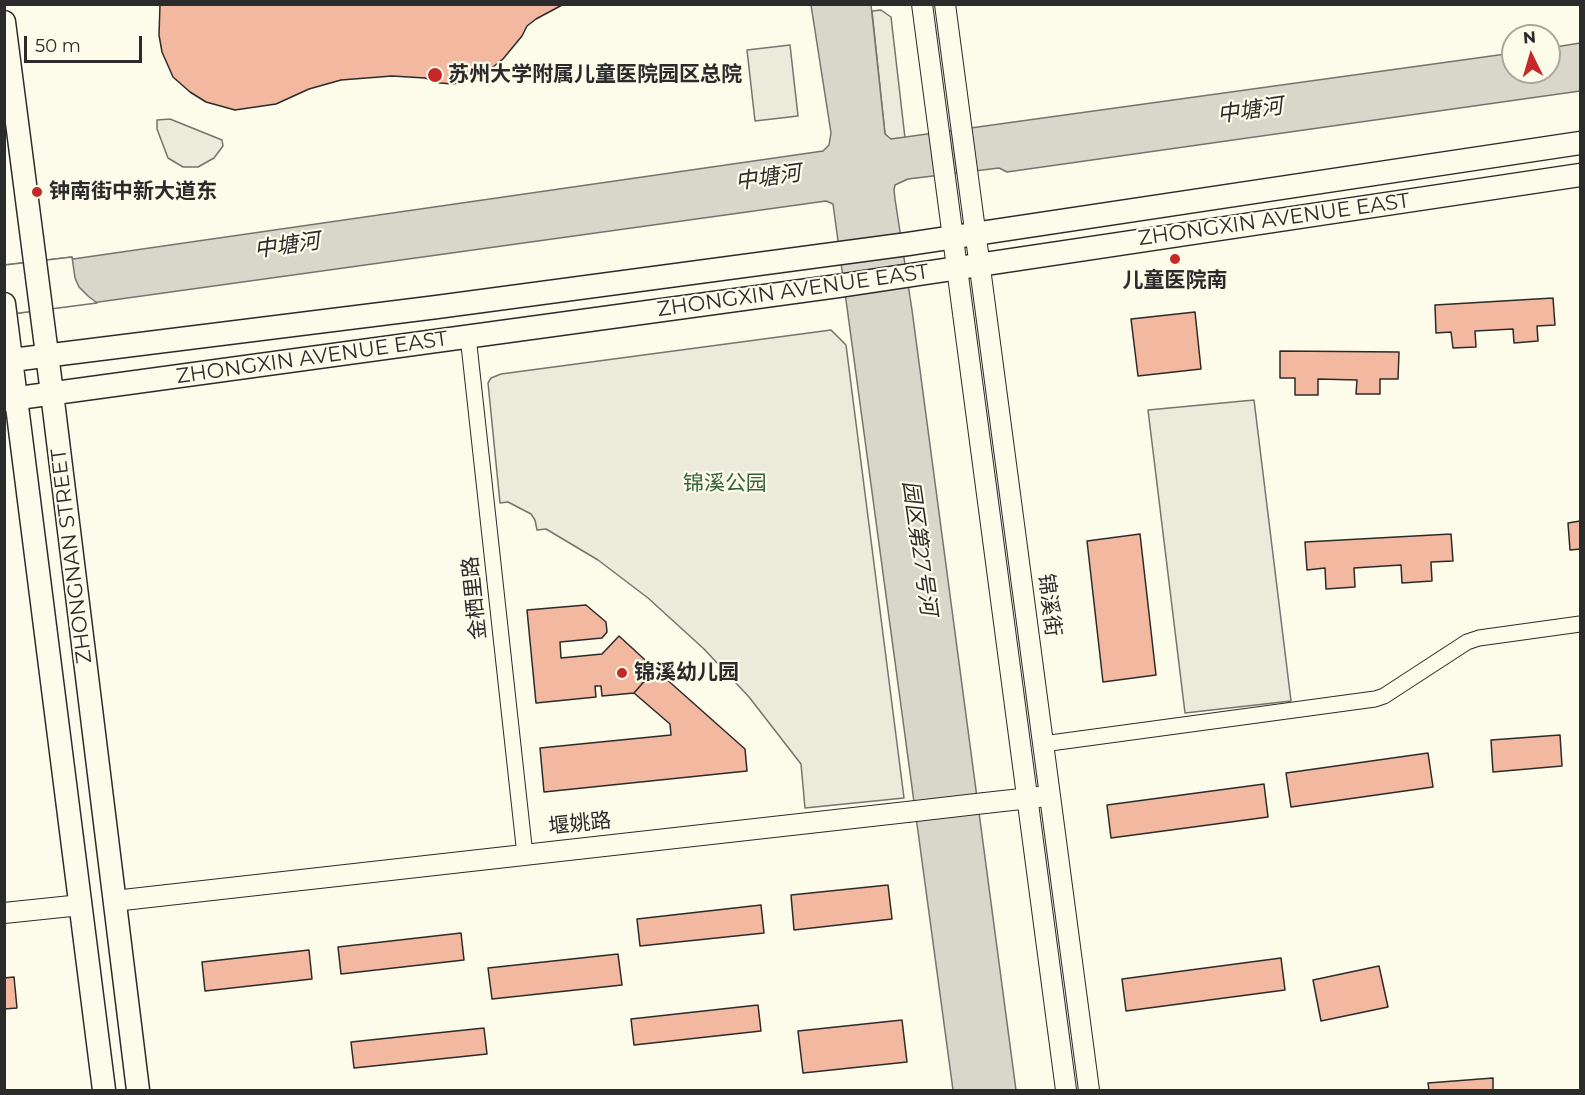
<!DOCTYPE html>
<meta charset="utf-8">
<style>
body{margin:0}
#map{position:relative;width:1585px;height:1095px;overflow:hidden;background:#fdfbea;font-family:Montserrat,sans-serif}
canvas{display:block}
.frame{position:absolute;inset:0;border:6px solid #2b2b2b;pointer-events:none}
.north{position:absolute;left:1501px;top:24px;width:60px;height:60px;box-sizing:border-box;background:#fdfbea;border:2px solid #a9a89e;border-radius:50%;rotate:355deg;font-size:16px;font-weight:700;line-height:24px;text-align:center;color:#2b2b2b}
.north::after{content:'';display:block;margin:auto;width:21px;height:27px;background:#c62828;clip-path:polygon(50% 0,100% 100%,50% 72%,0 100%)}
.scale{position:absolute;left:24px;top:36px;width:118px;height:27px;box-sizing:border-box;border:3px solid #2b2b2b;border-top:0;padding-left:8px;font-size:18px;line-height:21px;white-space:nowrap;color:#2b2b2b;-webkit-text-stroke:4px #fdfbea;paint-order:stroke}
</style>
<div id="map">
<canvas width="1585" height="1095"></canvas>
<div class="frame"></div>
<div class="north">N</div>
<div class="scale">50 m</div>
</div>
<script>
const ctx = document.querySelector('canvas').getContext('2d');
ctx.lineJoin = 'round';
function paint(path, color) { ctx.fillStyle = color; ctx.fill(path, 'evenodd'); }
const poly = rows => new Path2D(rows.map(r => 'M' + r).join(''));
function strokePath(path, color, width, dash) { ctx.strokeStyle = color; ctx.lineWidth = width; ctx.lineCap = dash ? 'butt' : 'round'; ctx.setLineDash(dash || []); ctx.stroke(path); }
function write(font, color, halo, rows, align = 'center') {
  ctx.font = font + ' Montserrat,"Noto Sans SC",sans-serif'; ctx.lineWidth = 4.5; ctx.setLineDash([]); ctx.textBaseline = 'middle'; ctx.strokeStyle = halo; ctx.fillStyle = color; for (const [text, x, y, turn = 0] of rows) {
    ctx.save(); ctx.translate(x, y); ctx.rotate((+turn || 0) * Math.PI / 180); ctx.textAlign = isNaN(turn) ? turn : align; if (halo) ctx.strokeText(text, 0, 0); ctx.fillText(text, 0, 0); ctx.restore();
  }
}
const green = poly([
 [881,10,891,17,905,138,890,139,885,134,872,11,881,10],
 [790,45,798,116,755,121,747,50,790,45],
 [170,119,222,140,223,146,214,158,198,167,183,167,168,158,157,129,157,120,170,119],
 [831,330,846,345,904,798,805,808,801,764,749,697,704,649,648,598,598,560,546,529,537,530,535,520,531,514,508,502,500,503,488,383,491,378,501,374,831,330],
 [1254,400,1291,701,1185,713,1148,410,1254,400]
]);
paint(green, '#ecebdb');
strokePath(green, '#74746e', 1.5);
const water = poly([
 [811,5,871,5,885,134,891,139,1513,53,1513,72,1549,72,1549,48,1580,43,1580,91,1007,172,999,168,908,179,895,185,894,190,895,199,912,310,1016,1090,953,1090,833,204,826,201,5,315,4,265,72,257,73,259,823,151,829,145,831,133,811,5]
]);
paint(water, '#d8d7c9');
strokePath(water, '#74746e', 1.5);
const pier = poly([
 [72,257,75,278,79,287,88,296,97,303,4,315,5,265,72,257]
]);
paint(pier, '#fdfbea');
strokePath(pier, '#74746e', 1.5);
const building = poly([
 [160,4,564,4,536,19,527,26,522,36,503,59,493,67,465,81,453,84,440,83,425,78,392,76,341,80,309,89,276,104,235,110,206,102,190,92,173,77,162,52,159,35,160,4],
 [1553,298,1555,325,1537,326,1538,341,1514,343,1513,329,1475,331,1476,347,1453,348,1451,332,1436,333,1435,305,1553,298],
 [1195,312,1201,369,1138,376,1131,319,1195,312],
 [1280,351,1399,352,1398,379,1380,379,1380,394,1356,394,1357,380,1318,379,1318,395,1295,395,1295,378,1280,378,1280,351],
 [1580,521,1580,549,1570,550,1568,523,1580,521],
 [1140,534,1156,675,1103,682,1087,541,1140,534],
 [1451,534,1453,561,1431,562,1432,581,1402,583,1401,565,1354,568,1355,587,1326,589,1325,568,1307,570,1305,542,1451,534],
 [586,605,606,622,607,632,602,638,560,642,561,658,602,654,619,636,655,669,634,693,602,696,601,686,595,686,596,697,536,703,527,610,586,605],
 [655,669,745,749,747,771,544,792,540,748,671,735,670,724,634,693,655,669],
 [1560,735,1562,766,1493,772,1491,740,1560,735],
 [1428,753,1433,787,1291,807,1286,773,1428,753],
 [1264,784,1268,817,1111,838,1107,805,1264,784],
 [888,885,892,919,794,930,791,895,888,885],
 [761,905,764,933,640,946,637,919,761,905],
 [461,933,464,960,341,974,338,947,461,933],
 [309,950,312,979,205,991,202,962,309,950],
 [618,954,622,985,492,999,488,968,618,954],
 [1281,958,1285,990,1126,1011,1122,979,1281,958],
 [1379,966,1388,1007,1321,1021,1313,980,1379,966],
 [14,977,17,1008,4,1009,4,978,14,977],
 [758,1005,761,1031,634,1045,631,1019,758,1005],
 [902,1020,907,1062,803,1073,798,1031,902,1020],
 [484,1028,487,1054,354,1068,351,1042,484,1028],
 [1493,1078,1493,1090,1429,1090,1428,1083,1493,1078]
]);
paint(building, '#f2b8a0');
strokePath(building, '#2b2b2b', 1.5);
const street = poly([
 [468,336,525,855],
 [1043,744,1375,699,1384,696,1467,642,1479,638,1580,624]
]);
const secondary = poly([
 [922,4,1066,1090],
 [945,4,1089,1090],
 [985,803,1039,797],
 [114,901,907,812],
 [4,913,81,905]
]);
const primary = poly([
 [4,22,52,393,138,1090],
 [4,304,104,1090],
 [4,361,437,307,908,244,1580,143],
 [4,400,838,286,1580,175]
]);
strokePath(street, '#2b2b2b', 17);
strokePath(secondary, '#2b2b2b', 22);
strokePath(primary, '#2b2b2b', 25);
strokePath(street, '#fdfbea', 15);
strokePath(secondary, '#fdfbea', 20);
strokePath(primary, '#fdfbea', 22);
const secondaryBridge = poly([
 [907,812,985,803]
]);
strokePath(secondaryBridge, '#2b2b2b', 22, []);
strokePath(secondaryBridge, '#fdfbea', 20);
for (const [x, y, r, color] of [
 [435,75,8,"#c62828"],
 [37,192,6,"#c62828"],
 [1175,259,6,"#c62828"],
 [622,673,6,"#c62828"]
]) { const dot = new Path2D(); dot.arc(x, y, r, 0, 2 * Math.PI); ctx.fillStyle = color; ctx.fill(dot); strokePath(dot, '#fdfbea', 2); }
write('bold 21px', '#2b2b2b', '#fdfbea', [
 ["苏州大学附属儿童医院园区总院",448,75],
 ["钟南街中新大道东",49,192],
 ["儿童医院南",1175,281,"center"],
 ["锦溪幼儿园",634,673]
], 'left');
write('21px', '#2b2b2b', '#fdfbea', [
 ["ZHONGXIN AVENUE EAST",1274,220,-8],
 ["ZHONGXIN AVENUE EAST",793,291,-8],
 ["ZHONGXIN AVENUE EAST",312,358,-8],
 ["ZHONGNAN STREET",72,556,-97],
 ["金栖里路",475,598,-96],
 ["锦溪街",1049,605,83],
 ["堰姚路",580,824,-6]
]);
write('21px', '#34623c', '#fdfbea', [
 ["锦溪公园",725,484]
]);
write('italic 22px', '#2b2b2b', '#fdfbea', [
 ["中塘河",1250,111,-8],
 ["中塘河",768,178,-8],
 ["中塘河",287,246,-8],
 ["园区第27号河",919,548,82]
]);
</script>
